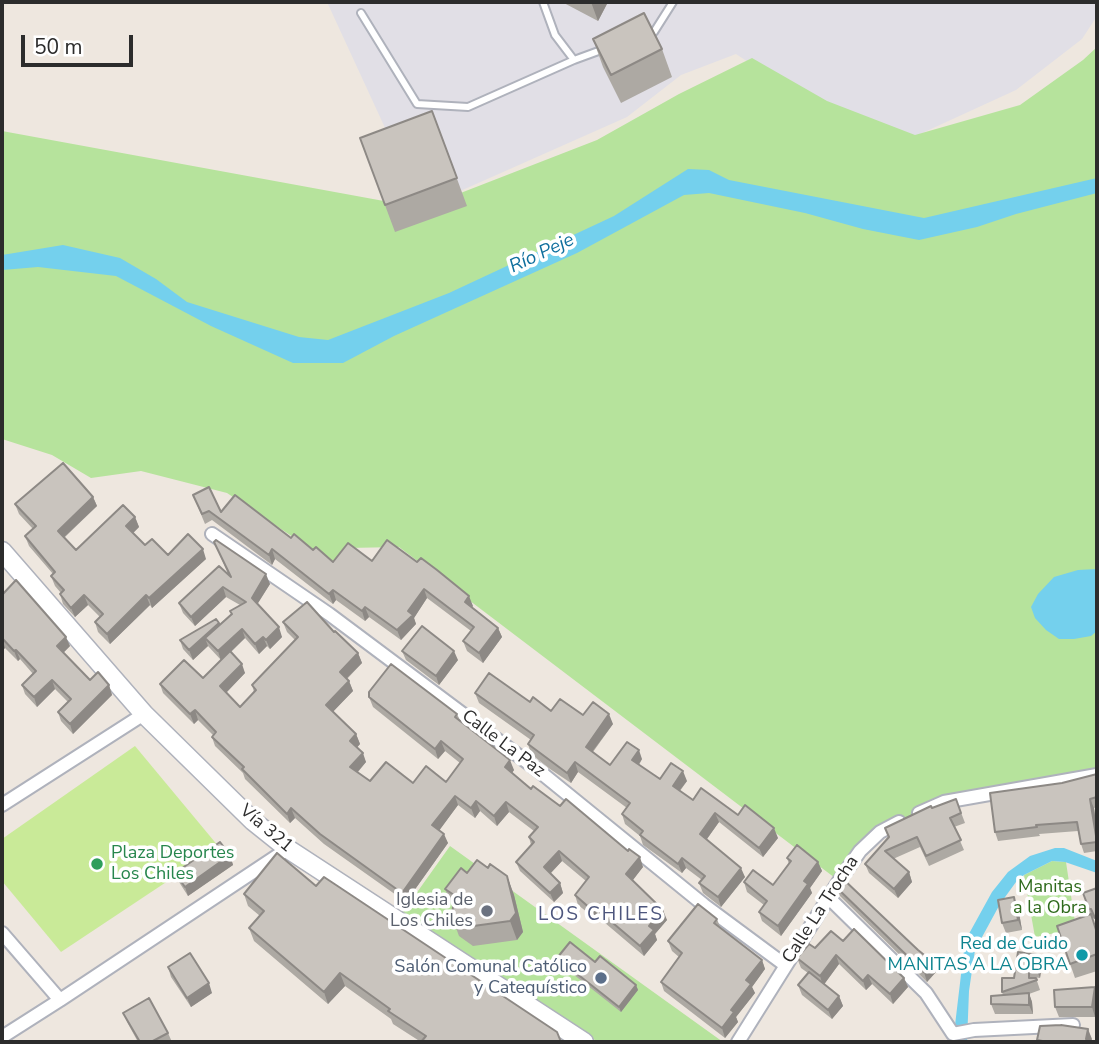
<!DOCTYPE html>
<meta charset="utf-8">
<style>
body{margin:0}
#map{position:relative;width:1099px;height:1044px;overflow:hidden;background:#eee7df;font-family:"Nunito Sans",sans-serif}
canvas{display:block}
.frame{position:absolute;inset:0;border:4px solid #2c2c2c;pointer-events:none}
.scale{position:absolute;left:21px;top:35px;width:112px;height:32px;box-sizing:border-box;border:4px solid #2c2c2c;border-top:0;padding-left:9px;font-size:21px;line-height:24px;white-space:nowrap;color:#2c2c2c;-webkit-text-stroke:5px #fff;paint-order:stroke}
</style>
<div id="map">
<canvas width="1099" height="1044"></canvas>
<div class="frame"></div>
<div class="scale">50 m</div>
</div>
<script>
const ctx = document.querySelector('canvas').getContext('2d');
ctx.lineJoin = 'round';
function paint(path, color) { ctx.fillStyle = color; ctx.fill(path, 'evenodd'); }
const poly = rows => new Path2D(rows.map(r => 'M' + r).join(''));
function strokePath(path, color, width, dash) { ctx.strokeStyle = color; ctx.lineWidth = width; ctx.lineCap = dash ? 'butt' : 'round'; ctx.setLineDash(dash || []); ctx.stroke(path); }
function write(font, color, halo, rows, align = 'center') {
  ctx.font = font + ' "Nunito Sans",sans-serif'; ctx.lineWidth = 7; ctx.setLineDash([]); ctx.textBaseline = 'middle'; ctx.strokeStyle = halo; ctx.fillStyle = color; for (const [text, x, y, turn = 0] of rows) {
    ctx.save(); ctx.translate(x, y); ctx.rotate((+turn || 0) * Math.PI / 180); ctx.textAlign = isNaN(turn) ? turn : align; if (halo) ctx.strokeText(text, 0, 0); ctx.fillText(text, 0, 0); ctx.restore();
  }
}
paint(poly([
 [327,2,1097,2,1097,16,1082,39,1016,90,883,151,736,54,681,75,627,117,422,208]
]), '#e1dfe6');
paint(poly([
 [1097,47,1097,775,945,802,866,846,839,881,399,547,347,548,335,565,227,493,141,471,91,478,52,455,2,439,2,131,422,208,597,140,679,94,752,58,827,101,915,135,1020,105,1083,60],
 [450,846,723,1042,598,1042,403,912],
 [1052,861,1066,862,1076,929,1035,937,1024,875]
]), '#b6e39c');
paint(poly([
 [135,746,219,847,61,952,2,881,2,839]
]), '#c9ea98');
paint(poly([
 [688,169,709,170,729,180,924,218,1097,178,1097,193,1016,214,977,227,919,240,863,229,805,213,709,193,684,195,577,253,394,336,343,363,293,363,211,326,116,276,38,267,2,270,2,255,63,245,120,258,156,279,187,302,299,337,328,340,449,293,614,216],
 [1097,569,1097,631,1091,636,1074,639,1059,639,1046,630,1035,618,1031,607,1038,594,1054,577,1078,570],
 [1055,848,1064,848,1097,861,1097,873,1065,862,1052,861,1024,875,1016,882,1000,904,975,950,969,991,967,1042,953,1042,965,941,992,892,1008,872,1030,856]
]), '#74d0ed');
const lane = poly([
 [543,2,555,35,574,60],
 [361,13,417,104,468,107,574,60,604,49],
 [647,34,654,32,673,2]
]);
const street = poly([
 [212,534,329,614,539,771,704,905,785,965],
 [2,805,144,714],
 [919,813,944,802,1097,775],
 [829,898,926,993,953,1034,974,1030,1073,1025],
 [2,933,60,1000,283,852],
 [2,1037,60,1000],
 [738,1042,839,881,860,851,880,832,899,822]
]);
const secondary = poly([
 [2,551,144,714,253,821,288,849,584,1042]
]);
strokePath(lane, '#afb2bc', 10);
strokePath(street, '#afb2bc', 16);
strokePath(secondary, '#afb2bc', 21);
strokePath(lane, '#fff', 6);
strokePath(street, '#fff', 12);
strokePath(secondary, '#fff', 18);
paint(poly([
 [562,2,608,2,598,21],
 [593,39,662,49,672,77,621,103,603,67],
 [432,111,467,206,395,232,360,138],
 [193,495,221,512,291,538,333,562,372,561,473,606,472,607,498,628,502,637,483,663,467,651,463,641,471,631,427,598,414,618,416,624,401,640,369,617,365,621,336,600,333,604,275,559,272,565,212,520,205,524],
 [93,497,97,506,64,538,76,550,135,517,139,527,133,533,145,545,168,555,206,559,152,608,150,605,110,644,98,632,95,622,100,617,88,605,75,617,63,604,60,594,61,593,55,586,51,576,53,574,29,546,25,536,33,529,19,514,15,504],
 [214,542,270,584,257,604,282,637,270,649,267,646,259,654,245,638,231,652,245,673,226,693,240,707,254,692,252,685,295,640,287,632,283,622,334,632,358,653,362,663,347,679,349,681,353,691,333,711,356,734,360,744,357,747,366,762,358,772,370,781,413,783,446,782,460,763,445,751,438,759,373,707,369,697,457,714,460,720,514,770,512,773,531,789,643,867,632,880,667,920,655,934,657,940,644,956,598,917,596,919,578,905,575,895,586,881,562,861,550,874,560,883,563,893,554,902,520,871,516,862,531,845,529,837,534,831,509,812,497,826,480,811,475,818,458,805,439,830,448,843,406,902,324,844,295,818,290,823,245,779,243,773,215,746,212,737,213,735,198,720,194,724,163,693,160,684,203,678,221,660,208,646,193,660,183,649,180,640,219,623,219,625,240,605,226,597,195,626,183,613,179,603,229,576],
 [2,595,70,646,63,653,90,680,109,685,112,695,73,734,61,721,58,712,68,702,55,689,37,707,25,694,22,685,33,674,20,659,18,661,5,648,2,651],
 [402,651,458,660,439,685,406,660],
 [475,693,530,702,551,711,583,715,613,724,593,752,610,765,642,759,639,765,660,779,687,781,680,791,693,800,738,815,778,838,763,857,719,822,707,839,745,877,721,907,703,893,699,883,702,880,686,868,682,873,643,845,640,836,625,824,622,814,627,808,578,772,571,783,550,769,531,754,528,744,531,740,479,703],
 [1097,774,1097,807,1094,808,1097,830,1097,851,1084,853,1081,844,1078,831,1039,834,1040,836,998,841,995,832,1062,783],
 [956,799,965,823,954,827,964,850,929,866,920,847,893,859,909,872,912,882,898,898,869,873,865,864,888,837,885,828],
 [230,855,233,865,188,896,179,882,175,873],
 [787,858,818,862,822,871,810,888,812,893,781,936,762,921,759,912,764,905,747,892,744,882,773,885,789,864],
 [488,868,507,876,514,895,523,932,517,940,473,946,459,936,452,917,453,908,445,889,467,873],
 [316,886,557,1032,421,1042,393,1024,391,1019,345,986,328,1004,254,941,249,928,260,916,248,906,244,894],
 [836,887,933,962,936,972,927,982,840,896],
 [1097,888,1097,924,1095,918,1092,919,1097,933,1097,971,1075,978,1057,926,1090,914,1083,893],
 [1014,897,1018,907,1022,930,1006,933,1002,923],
 [717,919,720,927,762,960,765,969,752,987,755,993,736,1017,738,1022,725,1038,664,991,661,982,679,957,672,951,668,941],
 [843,941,904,978,908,987,893,1004,872,984,866,990,839,964,824,984,839,996,843,1006,832,1019,802,995,798,985,808,973,801,968,797,958,815,948],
 [1018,952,1042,965,1040,978,1032,977,1032,978,1036,978,1040,990,1029,994,1032,1002,1033,1014,995,1014,991,1004,1003,995,1002,992,1014,978],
 [557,958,636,985,638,990,621,1012,559,963],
 [168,967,212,993,191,1007,171,977],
 [1095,987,1097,993,1097,1004,1095,1017,1059,1017,1055,1007],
 [123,1013,168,1033,172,1042,138,1042,127,1022]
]), '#ada9a3');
paint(poly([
 [591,2,608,2,598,21],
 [93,497,97,506,61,540,58,531],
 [135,517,139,527,130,536,126,526],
 [203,549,206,559,152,608,149,598],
 [272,549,275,559,272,565,269,555],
 [266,574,270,584,255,608,252,598],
 [223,587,226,597,195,626,191,617],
 [424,589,427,598,414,618,416,624,401,640,397,630,408,611],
 [333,590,336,600,333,604,329,594],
 [84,595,88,605,75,617,71,608],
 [146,595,150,605,110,644,107,634],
 [469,596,473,606,468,612,465,602],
 [365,607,369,617,365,621,362,611],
 [219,623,222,633,205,638,208,646,193,660,189,650],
 [279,627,282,637,270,649,266,640],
 [498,628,502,637,483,663,479,653],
 [242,629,245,638,221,661,218,651],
 [66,637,70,646,60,656,57,646],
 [263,637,267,646,259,654,255,644],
 [2,638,5,648,2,651],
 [16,650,20,659,18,661,14,651],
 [454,651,458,660,439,685,436,676],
 [358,653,362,663,343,682,340,672],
 [242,664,245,673,223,696,220,686],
 [52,680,55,689,37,707,34,697],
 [349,681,353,691,330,715,326,705],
 [109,685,112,695,73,734,70,724],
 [195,710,198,720,194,724,190,714],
 [609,714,613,724,589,756,586,747],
 [356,734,360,744,354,751,350,741],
 [441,741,445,751,438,759,435,749],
 [639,750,642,759,635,770,632,760],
 [363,753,366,762,354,776,350,767],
 [510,760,514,770,509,777,505,767],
 [575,762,578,772,571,783,567,773],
 [683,771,687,781,676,795,673,786],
 [455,796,458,805,436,835,432,825],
 [1090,799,1094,808,1097,830,1097,840],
 [476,801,480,811,475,818,471,808],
 [506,802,509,812,497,826,494,816],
 [291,808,295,818,290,823,287,814],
 [715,813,719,822,704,843,700,834],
 [774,828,778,838,763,857,759,848],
 [444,834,448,843,406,902,402,893],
 [559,851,562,861,547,877,544,867],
 [230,855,233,865,188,896,185,887],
 [640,857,643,867,630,884,626,874],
 [682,858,686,868,682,873,678,864],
 [818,862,822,871,810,888,812,893,781,936,778,926,804,881],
 [741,868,745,877,721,907,718,897],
 [909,872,912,882,898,898,894,889],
 [507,876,514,895,523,932,517,940,510,921],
 [560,883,563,893,554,902,550,893],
 [1014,897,1018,907,1022,930,1018,920],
 [594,907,598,917,596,919,592,910],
 [663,910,667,920,655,934,657,940,644,956,640,946,649,926],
 [836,955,839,964,823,986,820,976],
 [1038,955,1042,965,1040,978,1036,968],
 [762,960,765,969,752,987,755,993,736,1017,738,1022,725,1038,722,1028,746,980],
 [933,962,936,972,927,982,924,972],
 [340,973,345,986,328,1004,324,992],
 [868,975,872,984,866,990,863,981],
 [904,978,908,987,893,1004,890,994],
 [209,983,212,993,191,1007,187,998],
 [636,985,638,990,621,1012,619,1007],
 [1095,987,1097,993,1097,1004,1095,1017,1092,1007],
 [1029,993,1032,1002,1033,1014,1029,1005],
 [839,996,843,1006,832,1019,828,1010],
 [1088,1029,1092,1039,1091,1042,1088,1042,1086,1039]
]), '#8d8985');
const building = poly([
 [644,13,662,49,611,75,593,39,644,13],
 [432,111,457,178,385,205,360,138,432,111],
 [63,463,93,497,58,531,76,550,123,505,135,517,126,526,145,545,152,539,168,555,188,534,203,549,149,598,146,595,107,634,95,622,103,614,84,595,71,608,60,594,64,590,51,576,55,572,25,536,36,526,15,504,63,463],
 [209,487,221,512,235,495,291,538,294,534,313,550,316,547,333,562,348,543,372,561,387,540,417,562,421,558,437,570,469,596,465,602,498,628,479,653,463,641,474,627,424,589,408,611,413,615,397,630,365,607,362,611,333,590,329,594,272,549,269,555,209,511,202,514,193,495,209,487],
 [216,540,266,574,252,598,279,627,266,640,263,637,255,644,242,629,218,651,205,638,232,614,230,611,246,602,223,587,191,617,179,603,219,566,231,577,214,542,216,540],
 [16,580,66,637,57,646,90,680,98,672,109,685,70,724,58,712,71,699,52,680,34,697,22,685,36,671,16,650,14,651,2,638,2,595,16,580],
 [307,602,334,632,335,631,358,653,340,672,349,681,326,705,356,734,350,741,363,753,350,767,370,781,386,762,413,783,426,766,446,782,463,759,441,741,435,749,369,697,369,692,391,664,457,714,455,717,510,760,505,767,531,789,533,786,560,806,566,799,628,851,629,849,640,857,626,874,663,910,649,926,654,930,640,946,594,907,592,910,575,895,589,877,559,851,544,867,560,883,550,893,516,862,534,842,529,837,538,827,506,802,494,816,476,801,471,808,455,796,432,825,444,834,402,893,320,834,291,808,287,814,242,769,244,767,212,737,216,732,195,710,190,714,160,684,184,660,203,678,230,651,242,664,220,686,240,707,256,690,252,685,298,637,283,622,307,602],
 [216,619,219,623,189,650,180,640,216,619],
 [422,626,454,651,436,676,402,651,422,626],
 [489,673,530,702,533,697,551,711,560,699,583,715,593,702,609,714,586,747,610,765,627,742,639,750,632,760,660,779,671,763,683,771,673,786,693,800,701,788,738,815,745,805,774,828,759,848,715,813,700,834,741,868,718,897,699,883,705,876,682,858,678,864,640,835,643,831,622,814,630,803,575,762,567,773,528,744,534,735,475,693,489,673],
 [1097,774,1097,797,1090,799,1097,842,1081,844,1077,822,1036,825,1037,827,995,832,990,793,1062,783,1097,774],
 [956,799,961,813,950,818,961,840,926,856,917,837,885,851,909,872,894,889,865,864,889,837,885,828,931,806,932,808,956,799],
 [220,842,230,855,185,887,175,873,220,842],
 [797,845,818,862,804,881,808,884,778,926,759,912,767,901,744,882,753,870,773,885,791,861,787,858,797,845],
 [277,853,316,886,324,877,557,1032,561,1042,421,1042,426,1036,388,1011,390,1009,340,973,324,992,249,928,264,911,244,894,277,853],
 [477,860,488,868,490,864,507,876,516,913,510,921,466,927,452,917,454,895,445,889,461,868,467,873,477,860],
 [842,878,918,950,933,962,924,972,836,887,842,878],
 [1097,888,1097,917,1095,918,1091,909,1089,909,1083,893,1097,888],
 [1014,897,1018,920,1002,923,998,900,1014,897],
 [698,904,717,919,714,923,762,960,746,980,751,984,731,1010,734,1012,722,1028,661,982,682,953,668,941,698,904],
 [1091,914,1097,933,1097,954,1070,964,1057,926,1091,914],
 [854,929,904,978,890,994,868,975,863,981,836,955,820,976,797,958,809,944,815,948,831,931,843,941,854,929],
 [570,942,595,962,600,956,636,985,619,1007,557,958,570,942],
 [1018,952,1038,955,1036,968,1029,967,1029,978,1036,978,1037,980,1002,992,1002,978,1014,978,1018,952],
 [190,953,209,983,187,998,168,967,190,953],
 [809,972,839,996,828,1010,798,985,809,972],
 [1095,987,1092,1007,1055,1007,1054,990,1095,987],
 [1029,993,1029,1005,991,1004,991,996,1029,993],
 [149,998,168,1033,151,1042,140,1042,123,1013,149,998],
 [1061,1025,1088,1029,1086,1039,1089,1042,1048,1042,1037,1040,1040,1026,1061,1025]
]);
paint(building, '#c9c4be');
strokePath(building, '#8d8985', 2);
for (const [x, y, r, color] of [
 [97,864,7,"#2e9e5b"],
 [487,911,7,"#6b7280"],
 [1082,955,7,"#0f9aa8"],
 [601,978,7,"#5c6f8a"]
]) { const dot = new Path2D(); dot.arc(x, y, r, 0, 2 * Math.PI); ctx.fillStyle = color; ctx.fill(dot); strokePath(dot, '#fff', 2.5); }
write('18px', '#2c2c2c', '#fff', [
 ["Calle La Paz",503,744,37],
 ["Vía 321",266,829,40],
 ["Calle La Trocha",821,910,-57]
]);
write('18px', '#27864d', '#fff', [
 ["Plaza Deportes",111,854],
 ["Los Chiles",111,875]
], 'left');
write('18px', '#2e6a1c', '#fff', [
 ["Manitas",1050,888],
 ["a la Obra",1050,909]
]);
write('18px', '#5b616d', '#fff', [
 ["Iglesia de",473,901],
 ["Los Chiles",473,922]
], 'right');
write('18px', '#0d838f', '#fff', [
 ["Red de Cuido",1068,945],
 ["MANITAS A LA OBRA",1068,966]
], 'right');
write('18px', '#4e5e75', '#fff', [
 ["Salón Comunal Católico",587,968],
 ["y Catequístico",587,989]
], 'right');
write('italic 19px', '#0f6f9d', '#fff', [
 ["Río Peje",542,254,-25]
]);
ctx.letterSpacing = '2px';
write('19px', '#4d567d', '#fff', [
 ["LOS CHILES",601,915]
]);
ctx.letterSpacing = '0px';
</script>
